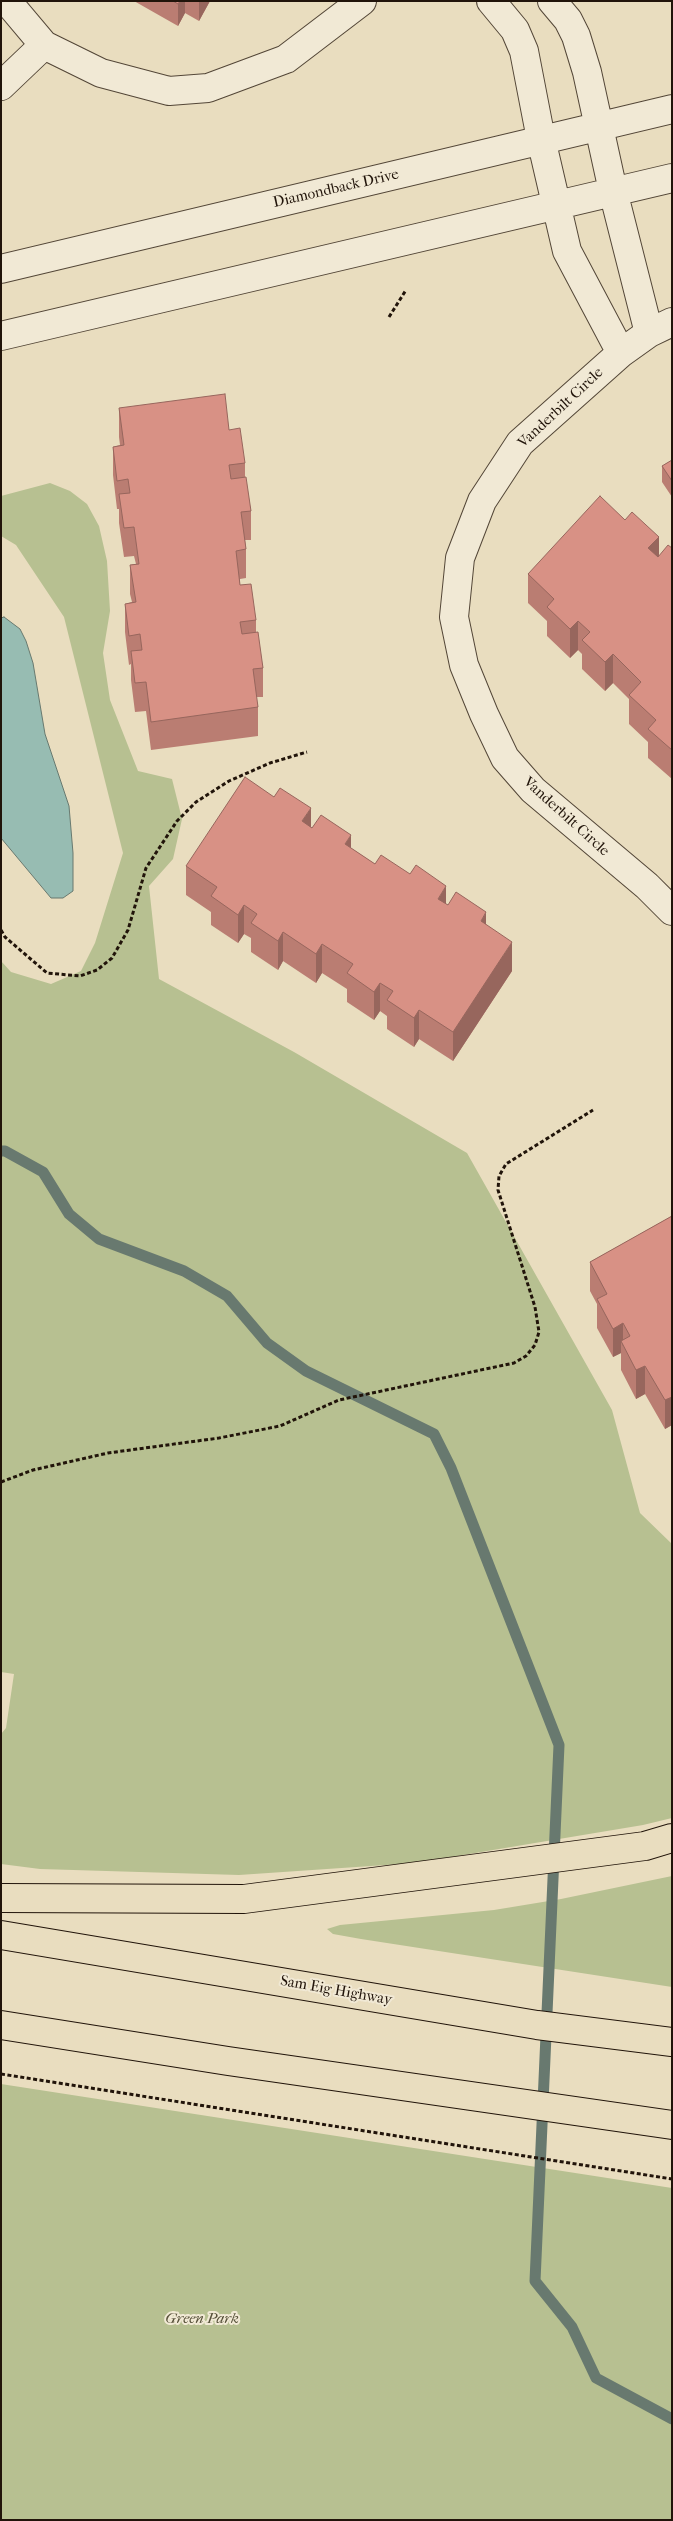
<!DOCTYPE html>
<style>
body{margin:0}
#map{position:relative;width:673px;height:2521px;overflow:hidden;background:#e9ddbf;font-family:"IM FELL French Canon",serif}
canvas{display:block}
.frame{position:absolute;inset:0;border:2px solid #21140a;pointer-events:none}
</style>
<div id="map">
<canvas width="673" height="2521"></canvas>
<div class="frame"></div>
</div>
<script>
const ctx = document.querySelector('canvas').getContext('2d');
ctx.lineJoin = 'round';
function paint(path, color) { ctx.fillStyle = color; ctx.fill(path, 'evenodd'); }
const poly = rows => new Path2D(rows.map(r => 'M' + r).join(''));
function strokePath(path, color, width, dash) { ctx.strokeStyle = color; ctx.lineWidth = width; ctx.lineCap = dash ? 'butt' : 'round'; ctx.setLineDash(dash || []); ctx.stroke(path); }
function write(font, color, halo, rows, align = 'center') {
  ctx.font = font + ' "IM FELL French Canon",serif'; ctx.lineWidth = 4; ctx.setLineDash([]); ctx.textBaseline = 'middle'; ctx.strokeStyle = halo; ctx.fillStyle = color; for (const [text, x, y, turn = 0] of rows) {
    ctx.save(); ctx.translate(x, y); ctx.rotate((+turn || 0) * Math.PI / 180); ctx.textAlign = isNaN(turn) ? turn : align; if (halo) ctx.strokeText(text, 0, 0); ctx.fillText(text, 0, 0); ctx.restore();
  }
}
paint(poly([
 [50,483,70,491,87,504,99,526,107,561,110,611,103,653,110,700,138,771,172,779,182,819,173,859,149,886,159,979,294,1052,467,1153,612,1410,640,1513,672,1544,672,1818,643,1825,415,1863,239,1875,40,1869,1,1864,1,1734,6,1728,14,1674,1,1672,1,961,11,972,51,984,81,971,95,943,123,853,64,617,16,545,1,536,1,496],
 [672,1876,672,1987,361,1939,333,1934,327,1929,340,1925,494,1910,561,1899],
 [1,2084,672,2188,672,2520,1,2520]
]), '#b7c091');
const water = poly([
 [4,617,20,629,26,641,33,663,45,734,69,806,73,853,73,891,63,898,51,898,1,838,1,618,4,617]
]);
paint(water, '#97bcb2');
strokePath(water, '#68796f', 1);
strokePath(poly([
 [1,1151,5,1151,43,1172,69,1214,99,1239,184,1271,227,1296,267,1343,306,1371,434,1434,451,1468,559,1745,535,2281,572,2327,596,2378,672,2419]
]), '#68796f', 11);
const minor = poly([
 [7,1,44,45],
 [491,1,515,30,524,51,541,139,567,251,621,353],
 [552,1,568,20,576,36,587,72,613,191,649,333],
 [1,86,44,45,101,73,169,91,208,88,286,59,362,1],
 [1,269,672,109],
 [672,322,649,333,621,353,520,443,482,501,460,558,454,617,464,665,484,714,505,758,533,790,647,886,672,911],
 [1,336,672,178]
]);
const major = poly([
 [1,1898,244,1899,645,1846,672,1838],
 [1,1935,537,2025,672,2042],
 [1,2025,228,2061,672,2125]
]);
strokePath(minor, '#534637', 30);
strokePath(major, '#21140a', 30);
strokePath(poly([
 [389,317,406,290],
 [1,930,5,937,47,973,80,976,97,970,112,958,128,930,146,868,177,821,196,802,229,781,270,763,307,752],
 [1,1482,33,1470,108,1453,219,1438,280,1426,339,1400,514,1363,526,1356,535,1345,539,1332,535,1307,498,1190,499,1176,506,1164,593,1110],
 [1,2074,672,2179]
]), '#21140a', 3, [4, 2.5]);
strokePath(minor, '#f1e9d5', 28);
strokePath(major, '#e9ddbf', 28);
paint(poly([
 [134,1,210,1,199,21,185,13,178,26],
 [119,408,229,430,245,463,245,477,251,511,251,540,245,540,246,549,246,578,240,579,240,585,256,620,256,632,263,668,263,697,256,697,258,707,258,736,151,750,146,711,135,712,131,680,131,664,129,665,125,632,125,604,132,602,130,594,130,565,136,564,134,556,124,557,119,523,119,509,117,509,113,475,113,447,120,445,119,437],
 [672,460,672,497,662,482,662,466],
 [672,548,672,779,648,758,648,742,629,724,629,699,613,683,605,691,582,669,582,654,578,650,570,658,547,636,547,621,528,603,528,574,659,556],
 [311,827,351,848,375,864,446,904,486,925,512,971,453,1061,419,1039,414,1047,387,1029,387,1016,380,1011,374,1020,347,1002,347,989,322,973,316,983,283,961,278,970,251,952,251,938,244,934,238,943,211,925,211,912,186,895,186,866],
 [672,1216,672,1425,665,1429,645,1394,636,1399,621,1370,621,1353,613,1357,597,1328,597,1304,590,1291,590,1262]
]), '#ba7d72');
paint(poly([
 [180,1,185,1,185,13,178,26,178,4],
 [199,1,210,1,199,21],
 [659,537,659,566,648,548],
 [578,621,578,650,570,658,570,629],
 [613,654,613,683,605,691,605,662],
 [311,808,311,837,302,821],
 [351,835,351,864,345,844],
 [446,886,446,914,438,899],
 [244,905,244,934,238,943,238,915],
 [486,912,486,941,481,921],
 [283,932,283,961,278,970,278,941],
 [512,942,512,971,453,1061,453,1032],
 [322,944,322,973,316,983,316,954],
 [380,983,380,1011,374,1020,374,992],
 [419,1010,419,1039,414,1047,414,1018],
 [623,1323,623,1346,621,1341,621,1353,613,1357,613,1329],
 [645,1366,645,1394,636,1399,636,1370],
 [672,1397,672,1425,665,1429,665,1400]
]), '#97665d');
const building = poly([
 [173,1,180,1,178,4,173,1],
 [225,394,229,430,240,428,245,463,229,465,231,479,246,477,251,511,241,512,246,549,236,551,240,585,251,584,256,620,240,622,242,634,258,632,263,668,253,669,258,707,151,722,146,682,135,683,131,651,142,650,140,634,129,636,125,604,136,602,130,565,139,564,134,527,124,528,119,494,130,493,128,479,117,481,113,447,124,445,119,408,225,394],
 [672,460,672,481,662,466,672,460],
 [600,496,625,520,632,512,659,537,648,548,658,557,668,545,672,548,672,750,648,729,656,720,629,695,641,682,613,654,605,662,582,640,590,632,578,621,570,629,547,607,554,599,528,574,600,496],
 [245,777,274,797,280,788,311,808,302,821,312,828,321,815,351,835,345,844,375,864,381,855,410,874,416,865,446,886,438,899,448,905,456,892,486,912,481,921,512,942,453,1032,419,1010,414,1018,387,1000,393,991,380,983,374,992,347,973,353,964,322,944,316,954,283,932,278,941,251,923,257,914,244,905,238,915,211,896,217,887,186,866,245,777],
 [672,1216,672,1397,665,1400,645,1366,636,1370,621,1341,630,1336,623,1323,613,1329,597,1299,607,1294,590,1262,672,1216]
]);
paint(building, '#d89185');
strokePath(building, '#97665d', 1);
write('15px', '#21140a', '#f1e9d5', [
 ["Diamondback Drive",336,189,-13],
 ["Vanderbilt Circle",561,408,-43],
 ["Vanderbilt Circle",566,817,42],
 ["Sam Eig Highway",336,1991,10]
]);
write('italic 15px', '#565039', '#f1e9d5', [
 ["Green Park",202,2319]
]);
</script>
